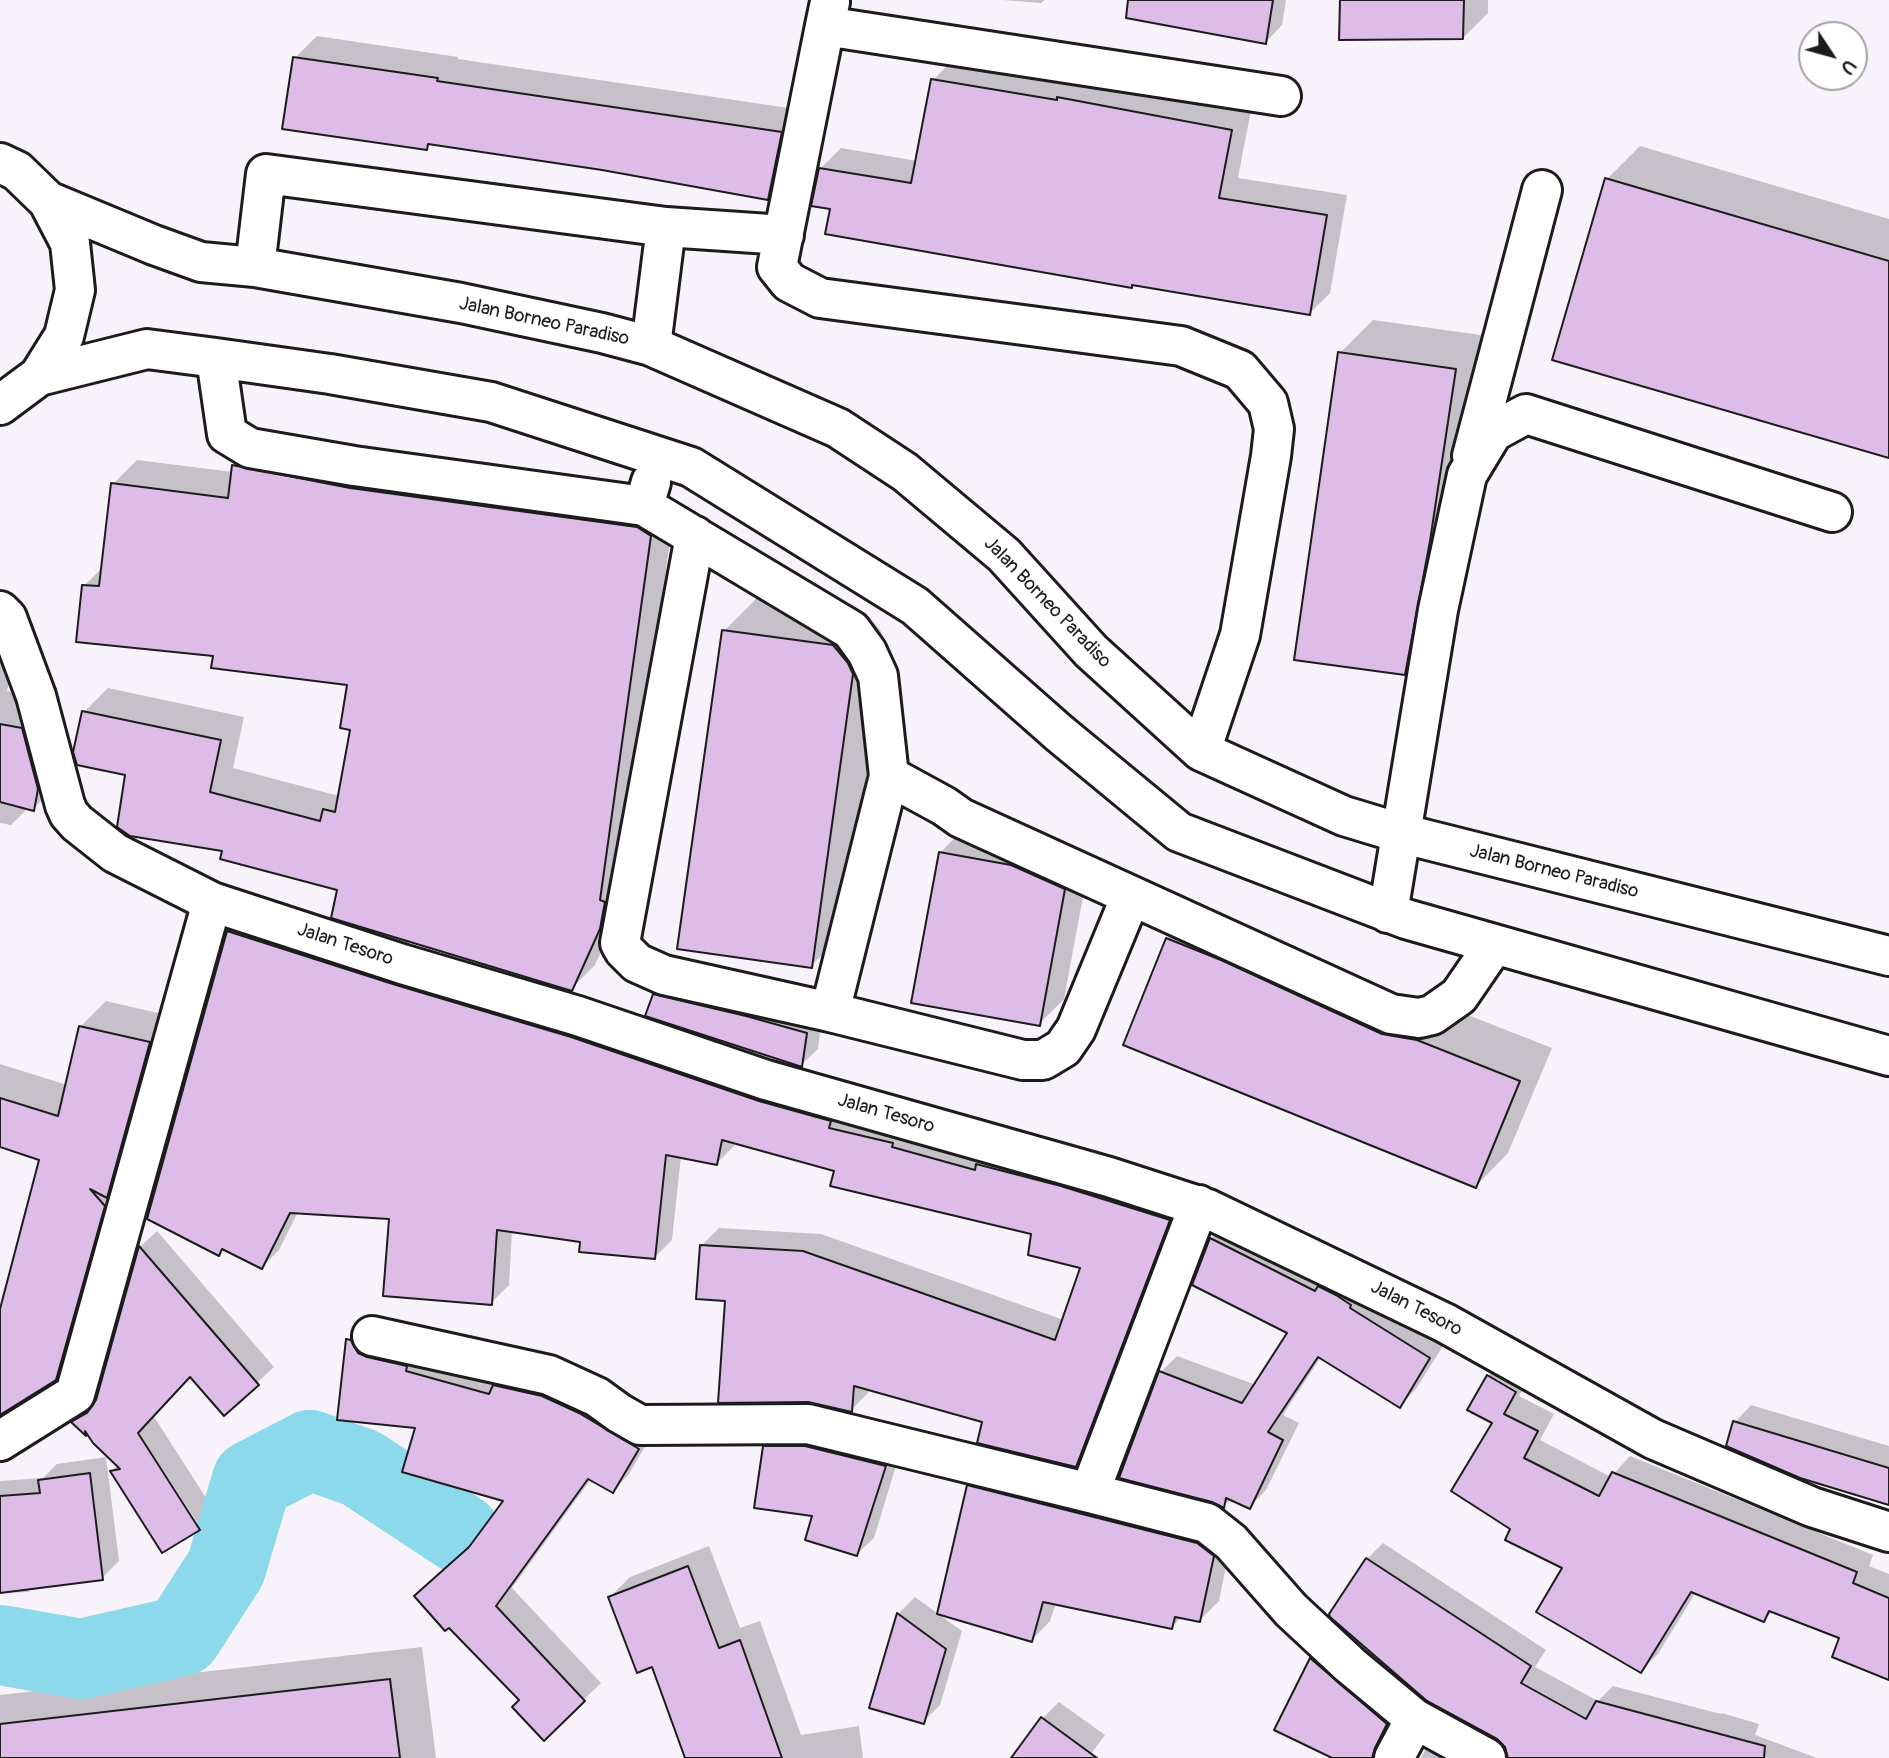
<!DOCTYPE html>
<style>
body{margin:0}
#map{position:relative;width:1889px;height:1758px;overflow:hidden;background:#f8f2fa;font-family:Pangolin,sans-serif}
canvas{display:block}
.north{position:absolute;left:1798px;top:21px;width:70px;height:70px;box-sizing:border-box;background:#fff;border:2px solid #a4a4a4;border-radius:50%;rotate:126deg;font-size:19px;font-weight:700;line-height:28px;text-align:center;color:#1c1c1c}
.north::after{content:'';display:block;margin:auto;width:24px;height:32px;background:#1c1c1c;clip-path:polygon(50% 0,100% 100%,50% 72%,0 100%)}
</style>
<div id="map">
<canvas width="1889" height="1758"></canvas>
<div class="north">U</div>
</div>
<script>
const ctx = document.querySelector('canvas').getContext('2d');
ctx.lineJoin = 'round';
function paint(path, color) { ctx.fillStyle = color; ctx.fill(path, 'evenodd'); }
const poly = rows => new Path2D(rows.map(r => 'M' + r).join(''));
function strokePath(path, color, width, dash) { ctx.strokeStyle = color; ctx.lineWidth = width; ctx.lineCap = dash ? 'butt' : 'round'; ctx.setLineDash(dash || []); ctx.stroke(path); }
function write(font, color, halo, rows, align = 'center') {
  ctx.font = font + ' Pangolin,sans-serif'; ctx.lineWidth = 7; ctx.setLineDash([]); ctx.textBaseline = 'middle'; ctx.strokeStyle = halo; ctx.fillStyle = color; for (const [text, x, y, turn = 0] of rows) {
    ctx.save(); ctx.translate(x, y); ctx.rotate((+turn || 0) * Math.PI / 180); ctx.textAlign = isNaN(turn) ? turn : align; if (halo) ctx.strokeText(text, 0, 0); ctx.fillText(text, 0, 0); ctx.restore();
  }
}
paint(poly([
 [1003,0,1045,0,1041,3],
 [1144,0,1286,0,1282,25,1266,42],
 [1341,0,1488,0,1488,13,1463,38],
 [317,36,458,57,458,59,802,110,789,176,767,198,719,187,431,143,426,148,295,58],
 [953,60,1251,110,1238,178,1347,195,1330,293,1310,313,832,207,821,168,841,148,917,161,933,80],
 [1640,146,1889,219,1889,456,1607,179],
 [1373,320,1488,336,1437,641,1404,673,1340,353],
 [257,442,674,512,623,876,622,907,595,965,571,989,339,889,224,849,127,774,84,712,108,688,244,717,233,768,339,796,352,729,349,683,215,654,84,586,103,567,113,484,137,460,233,472,233,466],
 [757,598,866,613,880,630,885,641,844,933,811,966,724,631],
 [0,660,14,663,7,691,51,700,62,780,33,809,28,808,11,825,0,823],
 [965,827,1089,864,1064,999,1039,1024,940,853],
 [1200,907,1254,928,1415,1002,1450,1008,1552,1048,1508,1153,1476,1186,1167,939],
 [246,914,1186,1202,1093,1448,1075,1465,984,1421,869,1388,868,1393,851,1410,727,1299,701,1246,719,1228,821,1234,1064,1320,1083,1266,1033,1233,836,1170,735,1141,734,1146,717,1163,681,1156,672,1240,655,1257,582,1240,512,1231,509,1285,491,1303,391,1218,298,1212,279,1250,262,1267,224,1248,218,1254,228,932],
 [671,978,822,1017,818,1049,801,1065,654,995],
 [106,1001,175,1017,82,1352,55,1379,0,1405,0,1316,41,1158,0,1146,0,1064,67,1085,80,1027],
 [1228,1222,1446,1341,1416,1389,1400,1406,1321,1357,1283,1415,1299,1423,1266,1490,1250,1507,1232,1498,1224,1506,1161,1372,1177,1356,1256,1385,1290,1333,1211,1239],
 [157,1231,274,1367,224,1413,191,1375,153,1415,215,1512,199,1528,163,1551,112,1471,118,1465,94,1442,88,1432,86,1434,73,1422,98,1401,140,1247],
 [134,1425,200,1527,196,1527,131,1427],
 [365,1323,654,1431,629,1474,613,1491,591,1479,512,1588,601,1683,544,1738,521,1700,449,1625,416,1596,475,1542,506,1500,417,1426,339,1418,348,1340],
 [1505,1359,1532,1374,1519,1396,1554,1414,1540,1440,1611,1477,1630,1456,1873,1555,1869,1566,1889,1574,1889,1678,1842,1637,1773,1611,1764,1620,1696,1592,1658,1654,1641,1671,1564,1567,1512,1528,1488,1376],
 [1751,1405,1889,1446,1889,1495,1735,1422],
 [781,1430,901,1449,874,1538,857,1554,814,1515,764,1447],
 [106,1457,119,1561,102,1578,33,1587,28,1592,0,1593,0,1481,43,1478,57,1464],
 [988,1468,1232,1537,1219,1601,1200,1620,1182,1616,1172,1627,1056,1603,1050,1621,1032,1640,969,1486],
 [1383,1543,1546,1650,1535,1667,1598,1701,1613,1686,1721,1714,1722,1713,1759,1724,1755,1735,1817,1758,1510,1758,1507,1746,1367,1559],
 [709,1546,740,1628,760,1621,801,1735,859,1726,863,1758,687,1758,653,1665,610,1597,630,1577],
 [915,1597,962,1631,940,1705,923,1722,871,1707,898,1614],
 [1327,1643,1402,1708,1396,1758,1336,1758,1277,1729,1312,1659],
 [422,1647,436,1758,0,1758,0,1695],
 [1059,1702,1105,1735,1088,1758,1013,1758,1042,1719],
 [1441,1734,1485,1758,1421,1758,1425,1750]
]), '#0003');
strokePath(poly([
 [0,1645,81,1659,182,1636,226,1568,252,1480,310,1450,361,1468,461,1534]
]), '#8cd9eb', 80);
const building = poly([
 [1128,0,1273,0,1266,44,1126,18,1128,0],
 [1340,0,1464,0,1463,39,1339,40,1340,0],
 [293,57,438,78,437,81,782,132,768,200,602,170,428,144,427,150,282,129,293,57],
 [931,79,1057,100,1057,97,1232,130,1219,198,1327,215,1310,315,1132,285,1132,288,825,234,830,209,811,206,819,168,911,183,931,79],
 [1605,178,1889,261,1889,458,1552,360,1605,178],
 [1338,352,1456,369,1430,541,1405,675,1294,660,1338,352],
 [232,465,350,488,637,527,651,536,600,900,605,902,600,929,572,991,331,918,337,890,220,859,222,851,130,836,117,827,125,775,77,765,73,752,82,711,221,740,210,792,320,821,323,809,335,812,350,730,340,728,347,685,211,668,213,656,76,642,82,585,99,586,111,483,228,498,232,465],
 [722,630,833,645,848,663,853,674,812,968,677,949,722,630],
 [0,724,22,728,38,789,34,811,0,802,0,724],
 [939,852,1011,865,1065,889,1040,1026,911,1003,939,852],
 [227,931,396,985,571,1037,759,1101,831,1121,829,1128,893,1143,892,1147,975,1170,976,1164,1061,1186,1170,1220,1076,1467,977,1443,982,1422,854,1386,852,1412,808,1402,718,1403,725,1301,696,1299,700,1245,803,1251,1055,1340,1080,1268,1028,1255,1031,1234,830,1186,834,1171,722,1140,717,1165,666,1155,655,1259,579,1252,580,1242,497,1230,492,1305,383,1296,389,1219,290,1213,262,1269,222,1249,219,1256,147,1219,227,931],
 [1166,938,1221,960,1382,1034,1417,1040,1520,1081,1476,1188,1123,1045,1166,938],
 [653,994,746,1016,807,1033,802,1067,645,1016,653,994],
 [79,1026,150,1042,107,1198,90,1189,105,1206,56,1380,0,1415,0,1309,39,1160,0,1147,0,1098,58,1116,79,1026],
 [1210,1238,1315,1291,1318,1286,1336,1295,1351,1305,1350,1308,1430,1358,1400,1408,1318,1357,1268,1432,1283,1440,1250,1509,1226,1498,1224,1508,1212,1502,1119,1478,1159,1371,1242,1403,1287,1333,1192,1285,1210,1238],
 [139,1246,259,1385,224,1416,190,1377,138,1433,200,1530,162,1553,110,1471,120,1469,93,1443,85,1431,86,1436,71,1422,87,1413,96,1400,139,1246],
 [346,1339,351,1340,358,1353,367,1357,407,1366,406,1371,489,1394,493,1385,542,1396,579,1413,639,1449,613,1493,588,1479,496,1606,585,1701,544,1741,512,1707,519,1700,449,1628,445,1631,414,1596,469,1547,503,1501,402,1472,415,1428,337,1420,346,1339],
 [1487,1375,1516,1392,1504,1414,1538,1431,1524,1458,1599,1496,1612,1472,1857,1572,1853,1583,1889,1598,1889,1680,1832,1657,1839,1638,1769,1611,1764,1622,1691,1592,1641,1673,1536,1612,1562,1568,1505,1540,1510,1529,1451,1491,1492,1423,1467,1410,1487,1375],
 [1733,1421,1889,1468,1889,1505,1800,1478,1726,1446,1733,1421],
 [763,1446,805,1446,886,1466,857,1556,805,1540,812,1516,754,1508,763,1446],
 [90,1473,103,1580,0,1593,0,1496,40,1493,38,1480,90,1473],
 [967,1485,1197,1543,1214,1556,1200,1622,1175,1617,1172,1629,1043,1602,1032,1642,937,1614,967,1485],
 [1366,1558,1531,1666,1521,1683,1586,1719,1596,1701,1765,1746,1764,1758,1508,1758,1505,1747,1497,1739,1427,1701,1330,1617,1329,1614,1366,1558],
 [688,1566,719,1648,740,1640,782,1758,685,1758,652,1667,637,1673,608,1597,688,1566],
 [897,1613,946,1649,924,1724,869,1708,897,1613],
 [1310,1658,1387,1724,1375,1748,1372,1758,1332,1758,1274,1730,1310,1658],
 [390,1679,400,1758,0,1758,0,1724,390,1679],
 [1041,1717,1097,1758,1011,1758,1041,1717]
]);
paint(building, '#ddbce8');
strokePath(building, '#1c1c1c', 2);
const minor = poly([
 [830,2,825,26,1281,96],
 [825,26,777,267,789,282,820,298,1181,346,1240,370,1268,403,1274,429,1271,456,1240,635,1201,751],
 [0,163,17,171,48,201,70,243,75,290,64,336,39,376,0,405],
 [48,201,154,245,201,262,255,267,461,303,602,333,651,346,838,428,905,472,1004,555,1091,651,1201,751,1344,816,1400,833,1889,956],
 [255,267,266,174,666,227,784,235],
 [651,346,666,227],
 [216,358,227,434,250,448,354,466,644,506,651,482],
 [39,376,147,349,216,358,330,374,491,402,691,467,915,606,1059,733,1179,832,1406,919,1889,1056],
 [1472,456,1542,190],
 [644,506,851,630,867,652,878,676,889,776,944,806,961,818,1391,1014,1419,1018,1432,1015,1459,996,1494,945],
 [695,536,620,943,624,950,637,963,664,975,830,1012,889,776],
 [0,611,7,618,36,696,65,805,69,814,77,823,115,853,212,902,402,964,578,1016,766,1080,1109,1177,1208,1209,1445,1323,1653,1439,1812,1507,1889,1532],
 [1388,913,1438,610,1467,475,1493,432,1526,414,1832,512],
 [830,1012,1023,1060,1043,1060,1063,1048,1076,1029,1131,896],
 [1199,1205,1096,1476,1094,1494,1207,1523,1231,1542,1291,1610,1350,1665,1415,1719,1486,1758],
 [372,1336,549,1375,597,1397,619,1413,640,1425,808,1424,1094,1494],
 [0,1441,75,1394,212,902],
 [1394,1758,1415,1719]
]);
strokePath(minor, '#1c1c1c', 44);
strokePath(minor, '#fff', 38);
write('19px', '#1c1c1c', '#fff', [
 ["Jalan Borneo Paradiso",544,322,12],
 ["Jalan Borneo Paradiso",1047,603,46],
 ["Jalan Borneo Paradiso",1554,872,14],
 ["Jalan Tesoro",345,945,18],
 ["Jalan Tesoro",886,1114,16],
 ["Jalan Tesoro",1416,1309,27]
]);
</script>
